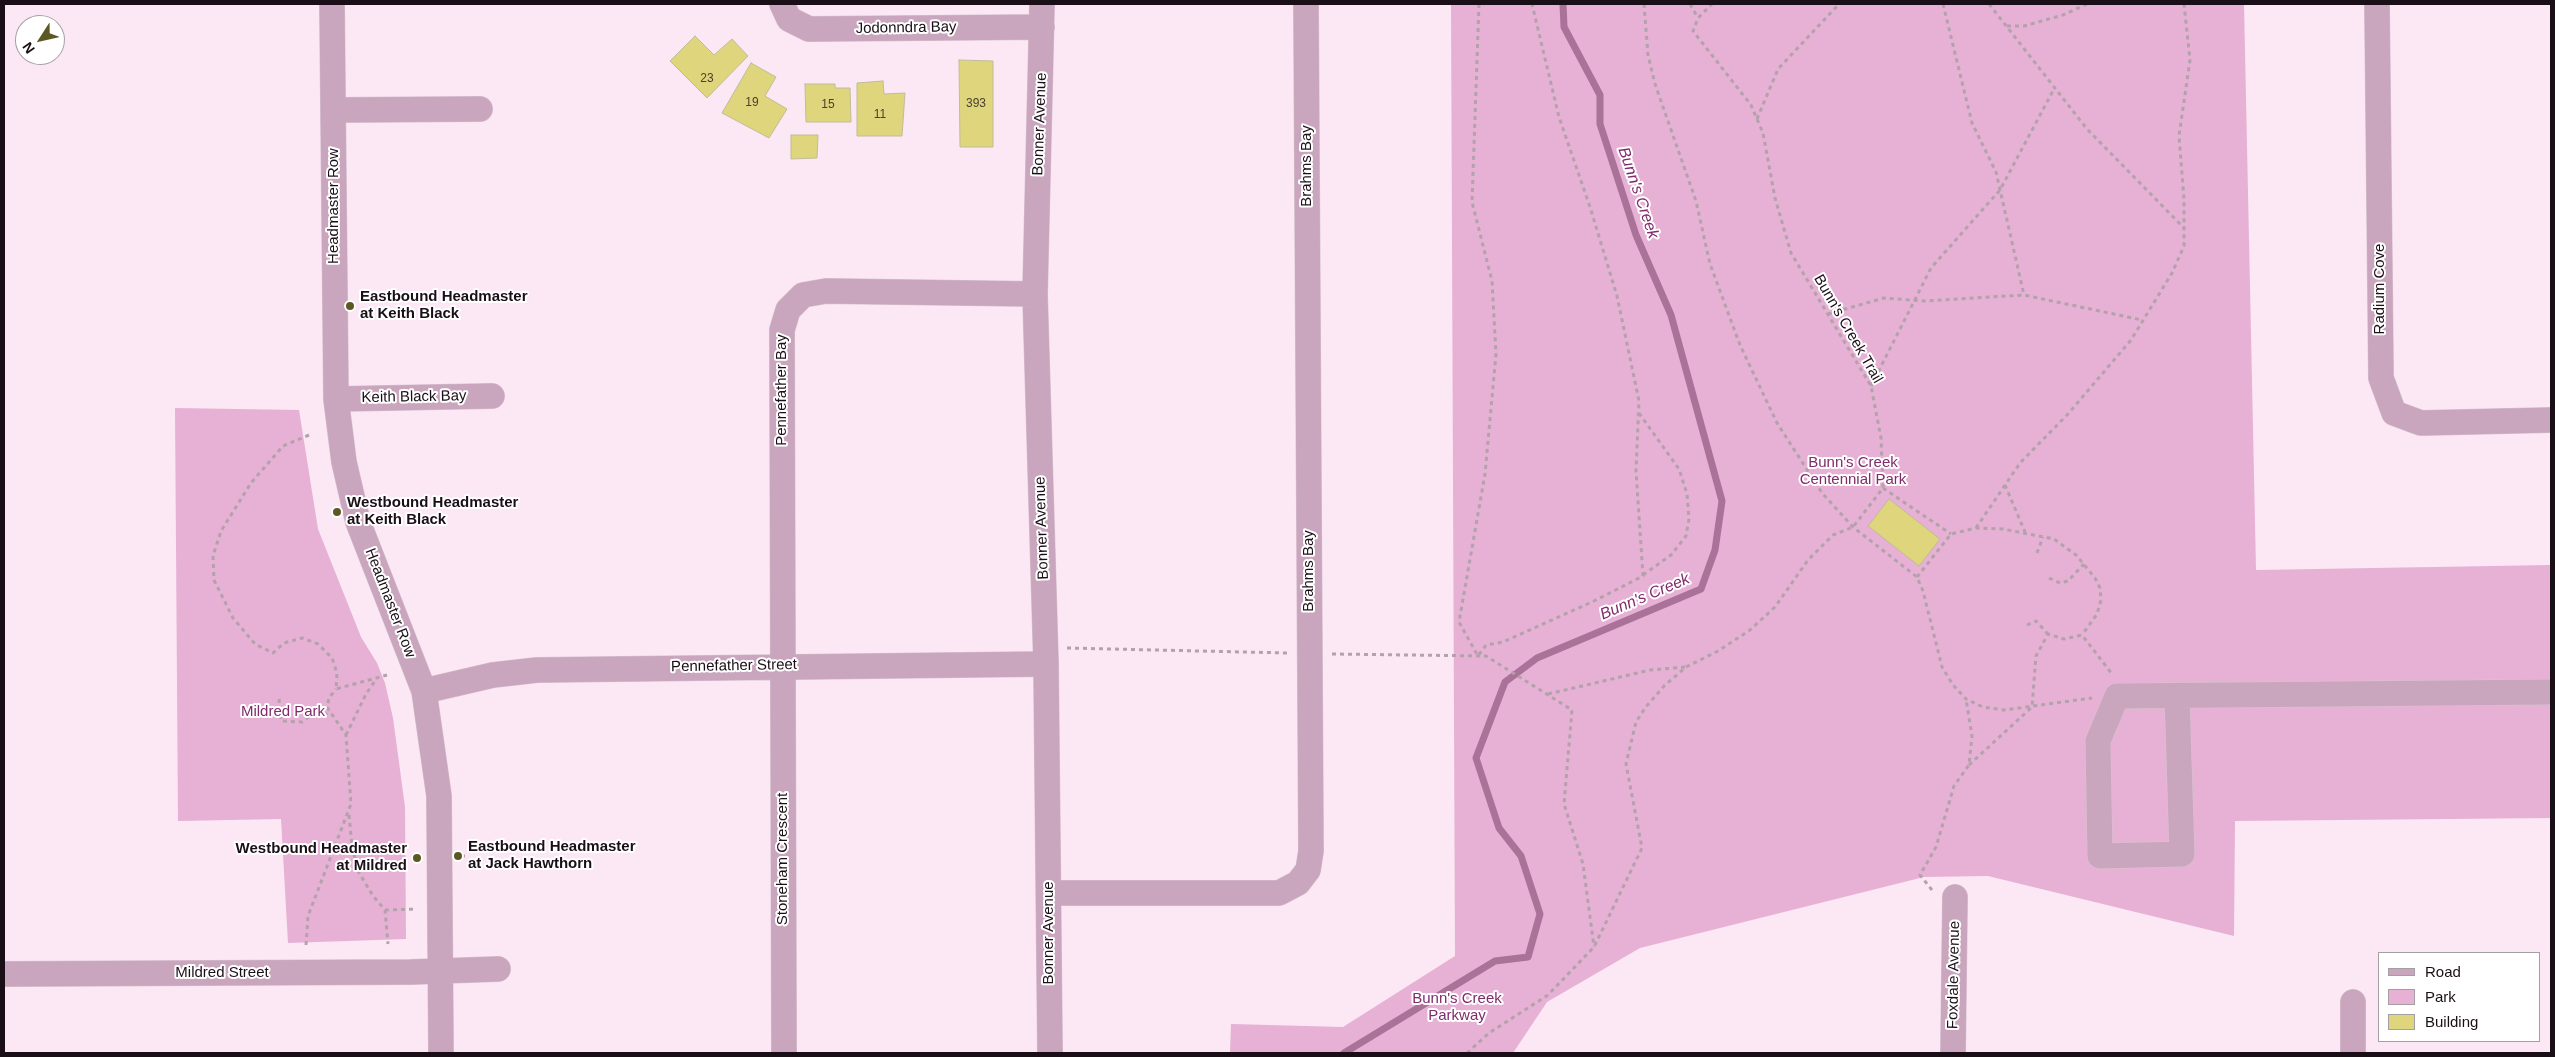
<!DOCTYPE html>
<style>
body{margin:0}
#map{position:relative;width:2555px;height:1057px;overflow:hidden;background:#fce7f4;font-family:Arial,sans-serif}
canvas{display:block}
.frame{position:absolute;inset:0;border:5px solid #1b0f17;pointer-events:none}
.legend{position:absolute;left:2378px;top:952px;width:162px;height:90px;box-sizing:border-box;background:#fff;border:1px solid #a49fa2;margin:0;padding:6px 9px;list-style:none;font-size:15px;color:#1b0f17}
.legend li{display:flex;align-items:center;gap:10px;height:25px}
.legend b{width:25px;border:1px solid #a49fa2}
.north{position:absolute;left:15px;top:15px;width:50px;height:50px;box-sizing:border-box;background:#fff;border:1px solid #a49fa2;border-radius:50%;rotate:235deg;font-size:14px;font-weight:700;line-height:20px;text-align:center;color:#1b0f17}
.north::after{content:'';display:block;margin:auto;width:18px;height:22px;background:#5d5723;clip-path:polygon(50% 0,100% 100%,50% 72%,0 100%)}
</style>
<div id="map">
<canvas width="2555" height="1057"></canvas>
<div class="frame"></div>
<ul class="legend">
<li><b style="height:6px;background:#c9a6bd"></b>Road</li>
<li><b style="height:14px;background:#e6b1d4"></b>Park</li>
<li><b style="height:14px;background:#dfd57d"></b>Building</li>
</ul>
<div class="north">N</div>
</div>
<script>
const ctx = document.querySelector('canvas').getContext('2d');
ctx.lineJoin = 'round';
function paint(path, color) { ctx.fillStyle = color; ctx.fill(path, 'evenodd'); }
const poly = rows => new Path2D(rows.map(r => 'M' + r).join(''));
function strokePath(path, color, width, dash) { ctx.strokeStyle = color; ctx.lineWidth = width; ctx.lineCap = dash ? 'butt' : 'round'; ctx.setLineDash(dash || []); ctx.stroke(path); }
function write(font, color, halo, rows, align = 'center') {
  ctx.font = font + ' Arial,sans-serif'; ctx.lineWidth = 4; ctx.setLineDash([]); ctx.textBaseline = 'middle'; ctx.strokeStyle = halo; ctx.fillStyle = color; for (const [text, x, y, turn = 0] of rows) {
    ctx.save(); ctx.translate(x, y); ctx.rotate((+turn || 0) * Math.PI / 180); ctx.textAlign = isNaN(turn) ? turn : align; if (halo) ctx.strokeText(text, 0, 0); ctx.fillText(text, 0, 0); ctx.restore();
  }
}
paint(poly([
 [1451,4,2244,4,2256,570,2551,565,2551,818,2235,821,2234,936,1988,876,1924,877,1640,948,1547,1002,1513,1053,1230,1053,1231,1024,1343,1027,1455,956],
 [175,408,299,410,318,529,361,637,377,663,385,683,393,718,405,807,406,939,288,943,281,819,178,821]
]), '#e6b1d4');
strokePath(poly([
 [1344,1053,1495,961,1528,957,1540,914,1521,856,1499,828,1476,758,1505,682,1537,658,1701,589,1715,550,1722,501,1671,315,1636,235,1600,124,1600,95,1564,27,1563,4]
]), '#aa7298', 7);
const building = poly([
 [695,36,714,55,732,39,748,56,707,98,670,61,695,36],
 [959,60,993,61,993,147,960,147,959,60],
 [751,63,776,77,765,96,787,109,769,138,722,113,751,63],
 [883,81,884,94,905,93,902,136,857,136,857,83,883,81],
 [805,84,835,84,835,88,850,88,851,122,806,122,805,84],
 [791,135,818,135,817,158,791,159,791,135],
 [1889,499,1940,539,1919,566,1868,526,1889,499]
]);
paint(building, '#dfd57d');
strokePath(building, '#bfbc99', 1);
const minor = poly([
 [332,4,336,399,344,462,358,522,424,691,439,796,441,1053],
 [782,4,789,19,809,29,1042,27],
 [1042,4,1035,294,1046,664,1050,1053],
 [2377,4,2381,378,2394,413,2421,423,2551,420],
 [334,110,480,109],
 [336,399,492,396],
 [424,691,493,675,537,670,1046,664],
 [2177,696,2182,854,2100,856,2098,741,2117,696,2551,692],
 [1049,893,1279,893,1298,883,1308,870,1311,851,1306,4],
 [4,974,411,972,498,969],
 [2353,1002,2353,1053],
 [784,1053,782,330,788,310,803,295,826,291,1035,294],
 [1953,1053,1955,897]
]);
strokePath(minor, '#d8c4d1', 26);
strokePath(poly([
 [1479,4,1472,202,1492,281,1496,354,1485,474,1459,622,1478,656,1486,645,1503,642,1594,601,1643,576,1636,471,1639,401,1617,296,1590,207,1559,117,1532,4],
 [1644,4,1648,55,1655,84,1696,201,1710,264,1740,345,1777,423,1822,493,1853,527,1917,577,1923,591,1942,667,1953,685,1966,699,1983,707,2004,710,2092,698],
 [1690,4,1698,18],
 [1943,4,1972,123,1996,172,2024,295],
 [1989,4,2087,129,2184,228],
 [2007,26,2024,26,2063,15,2087,4],
 [1757,119,1778,69,1839,4],
 [1828,314,1884,298,1924,301,2024,295,2142,320],
 [1871,386,1931,268,2000,190,2055,87],
 [1639,413,1679,469,1687,494,1689,519,1686,536,1671,555,1643,575],
 [309,435,283,446,251,483,221,531,213,556,214,580,233,618,255,644,273,653,284,643,302,638,318,644,332,658,337,673,336,689,387,675],
 [2005,485,2025,532],
 [1883,488,1951,534],
 [1976,528,2020,463,2068,414,2131,340,2172,273,2184,246,2184,199,2179,136,2190,60,2184,4],
 [2037,553,2043,537],
 [1917,577,1951,534,1976,528,2003,529,2054,539,2076,555,2095,578,2100,588,2101,600,2097,614,2082,635],
 [2049,578,2060,583,2068,581,2084,564],
 [2027,625,2036,621,2048,634],
 [1067,648,1288,653],
 [1332,654,1486,656,1572,710,1564,804,1583,864,1594,947],
 [1548,694,1650,670,1686,667],
 [279,699,281,721,302,722,318,710,323,716,330,712],
 [346,735,366,694,377,678],
 [1969,765,2032,707,2036,656,2048,634,2064,639,2082,635,2112,674],
 [349,815,352,846,358,871,373,896,385,910,388,944],
 [461,856,469,856],
 [1932,890,1920,875,1936,847,1954,786,1969,765,1972,736,1966,699],
 [385,910,417,909],
 [306,945,308,916,351,804,346,735,327,707,329,698,336,689],
 [1467,1053,1489,1033,1548,995,1594,947,1642,848,1626,764,1636,722,1645,708,1664,686,1686,667,1718,651,1750,630,1775,607,1808,560,1833,535,1853,527,1883,488,1881,438,1871,386,1791,253,1775,198,1763,133,1751,105,1693,31,1698,18,1712,4]
]), '#b3a1ac', 3, [4, 4]);
strokePath(minor, '#c9a6bd', 25);
for (const [x, y, r, color] of [
 [350,306,5,"#5d5723"],
 [337,512,5,"#5d5723"],
 [458,856,5,"#5d5723"],
 [417,858,5,"#5d5723"]
]) { const dot = new Path2D(); dot.arc(x, y, r, 0, 2 * Math.PI); ctx.fillStyle = color; ctx.fill(dot); strokePath(dot, '#fff', 2); }
write('12px', '#4c4030', null, [
 ["23",707,79],
 ["19",752,103],
 ["393",976,104],
 ["15",828,105],
 ["11",880,115]
]);
write('15px', '#1b0f17', '#fff', [
 ["Jodonndra Bay",906,28,-1],
 ["Bonner Avenue",1040,124,-88],
 ["Brahms Bay",1307,166,-90],
 ["Headmaster Row",334,206,-90],
 ["Radium Cove",2380,289,-90],
 ["Bunn's Creek Trail",1848,329,60],
 ["Pennefather Bay",782,390,-90],
 ["Keith Black Bay",414,397,-1],
 ["Bonner Avenue",1042,528,-92],
 ["Brahms Bay",1309,571,-90],
 ["Headmaster Row",390,603,69],
 ["Pennefather Street",734,666,-1],
 ["Stoneham Crescent",783,859,-90],
 ["Bonner Avenue",1049,933,-90],
 ["Mildred Street",222,973],
 ["Foxdale Avenue",1954,975,-89]
]);
write('bold 15px', '#1b0f17', '#fff', [
 ["Eastbound Headmaster",360,297],
 ["at Keith Black",360,314],
 ["Westbound Headmaster",347,503],
 ["at Keith Black",347,520],
 ["Eastbound Headmaster",468,847],
 ["at Jack Hawthorn",468,864],
 ["Westbound Headmaster",407,849,"right"],
 ["at Mildred",407,866,"right"]
], 'left');
write('15px', '#812b6b', '#fff', [
 ["Bunn's Creek",1853,463],
 ["Centennial Park",1853,480],
 ["Mildred Park",283,712],
 ["Bunn's Creek",1457,999],
 ["Parkway",1457,1016]
]);
write('italic 16px', '#812b6b', '#fff', [
 ["Bunn's Creek",1638,193,71],
 ["Bunn's Creek",1645,597,-23]
]);
</script>
